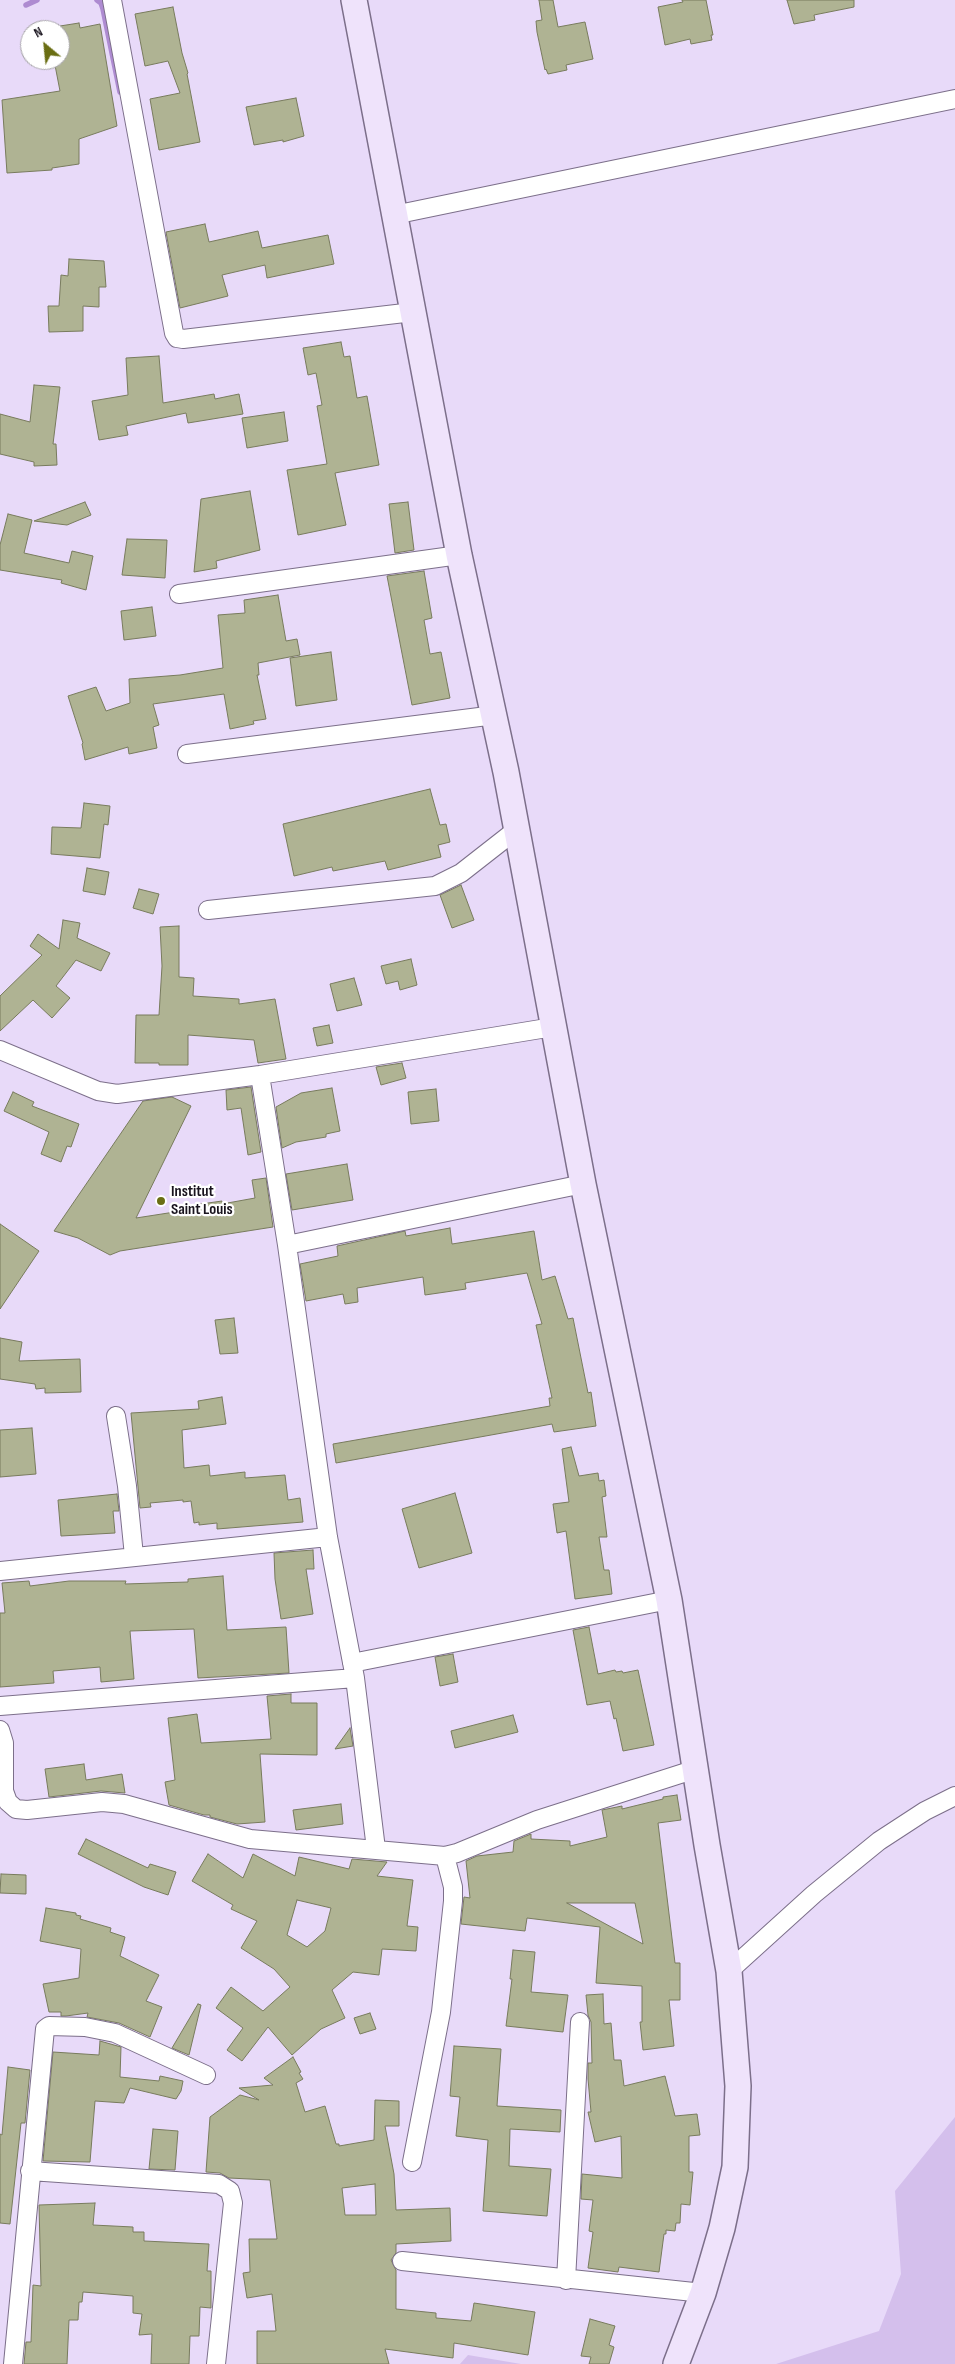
<!DOCTYPE html>
<style>
body{margin:0}
#map{position:relative;width:955px;height:2364px;overflow:hidden;background:#e8daf9;font-family:"Sofia Sans Condensed",sans-serif}
canvas{display:block}
.north{position:absolute;left:20px;top:20px;width:50px;height:50px;box-sizing:border-box;background:#fff;border:1px solid #a3a1a5;border-radius:50%;rotate:332deg;font-size:14px;font-weight:700;line-height:20px;text-align:center;color:#19141e}
.north::after{content:'';display:block;margin:auto;width:18px;height:22px;background:#6a6e13;clip-path:polygon(50% 0,100% 100%,50% 72%,0 100%)}
</style>
<div id="map">
<canvas width="955" height="2364"></canvas>
<div class="north">N</div>
</div>
<script>
const ctx = document.querySelector('canvas').getContext('2d');
ctx.lineJoin = 'round';
function paint(path, color) { ctx.fillStyle = color; ctx.fill(path, 'evenodd'); }
const poly = rows => new Path2D(rows.map(r => 'M' + r).join(''));
function strokePath(path, color, width, dash) { ctx.strokeStyle = color; ctx.lineWidth = width; ctx.lineCap = dash ? 'butt' : 'round'; ctx.setLineDash(dash || []); ctx.stroke(path); }
function write(font, color, halo, rows, align = 'center') {
  ctx.font = font + ' "Sofia Sans Condensed",sans-serif'; ctx.lineWidth = 4.5; ctx.setLineDash([]); ctx.textBaseline = 'middle'; ctx.strokeStyle = halo; ctx.fillStyle = color; for (const [text, x, y, turn = 0] of rows) {
    ctx.save(); ctx.translate(x, y); ctx.rotate((+turn || 0) * Math.PI / 180); ctx.textAlign = isNaN(turn) ? turn : align; if (halo) ctx.strokeText(text, 0, 0); ctx.fillText(text, 0, 0); ctx.restore();
  }
}
paint(poly([
 [955,2117,955,2364,776,2364,879,2331,901,2274,895,2191],
 [468,2355,521,2364,522,2364,460,2364]
]), '#d4bfec');
strokePath(poly([
 [97,0,101,3,103,9,120,92],
 [26,5,37,0]
]), '#ae8bd1', 5.5);
const building = poly([
 [539,0,553,0,558,27,585,22,593,59,566,65,567,70,548,74,546,69,545,70,537,32,536,21,542,20,539,0],
 [682,0,706,0,713,35,711,35,712,40,691,44,690,39,665,45,658,7,683,2,682,0],
 [787,0,854,0,854,7,814,15,815,20,794,24,787,0],
 [173,7,182,53,188,73,187,74,200,142,159,150,150,99,180,93,168,61,145,66,135,14,173,7],
 [79,23,80,28,100,24,117,126,79,139,79,164,52,168,52,170,7,173,2,100,60,91,54,60,60,60,60,26,79,23],
 [296,98,304,136,283,142,283,140,254,145,246,107,296,98],
 [205,224,209,242,258,231,262,248,328,235,334,264,267,278,265,265,222,275,228,296,180,308,166,232,205,224],
 [69,259,104,261,106,287,99,287,99,307,83,306,83,331,49,332,48,306,59,306,61,275,68,276,69,259],
 [341,342,344,357,350,356,357,398,367,396,379,465,335,473,346,525,298,535,287,470,327,464,317,406,322,405,316,373,308,375,303,348,341,342],
 [159,356,163,403,214,394,215,399,239,394,243,414,188,423,186,413,126,426,128,435,99,440,92,401,128,395,126,358,159,356],
 [34,385,60,387,53,444,56,444,57,465,34,466,34,462,0,454,0,414,30,422,34,385],
 [284,412,288,441,247,448,242,418,284,412],
 [250,491,260,550,216,561,217,568,194,572,201,499,250,491],
 [85,502,91,515,67,525,34,521,85,502],
 [408,502,414,550,395,553,389,504,408,502],
 [8,514,32,520,24,553,69,563,72,551,93,556,86,590,61,583,62,580,0,570,0,545,8,514],
 [127,539,167,540,165,578,122,575,127,539],
 [424,571,432,618,424,620,430,654,441,652,450,698,412,705,387,576,424,571],
 [278,595,286,641,297,639,300,655,258,663,259,675,257,675,266,719,253,721,254,724,230,729,224,694,153,704,159,725,153,727,157,748,129,754,128,747,85,760,82,744,83,743,68,696,96,687,106,711,130,703,129,679,180,675,223,668,218,615,245,613,244,600,278,595],
 [152,607,156,636,124,640,121,611,152,607],
 [331,652,337,700,296,706,290,658,331,652],
 [430,789,440,825,446,824,450,842,438,845,441,857,388,870,385,861,333,871,332,867,294,876,283,824,430,789],
 [84,803,110,806,108,825,104,824,100,858,51,854,52,827,81,828,84,803],
 [87,868,109,872,105,895,83,891,87,868],
 [461,885,474,920,452,928,440,895,461,885],
 [139,889,159,894,153,914,133,908,139,889],
 [63,920,80,923,77,938,110,953,101,971,76,960,56,986,70,998,52,1018,33,1000,0,1031,0,996,42,955,30,946,38,934,59,949,63,920],
 [179,926,179,977,194,978,193,996,239,999,239,1004,275,999,286,1059,258,1063,254,1040,188,1035,188,1065,159,1065,159,1063,135,1063,136,1015,159,1015,162,966,160,927,179,926],
 [411,959,417,985,400,990,398,981,386,984,381,966,411,959],
 [354,978,362,1005,337,1011,330,984,354,978],
 [329,1025,333,1043,317,1046,313,1028,329,1025],
 [402,1063,406,1078,381,1085,376,1067,402,1063],
 [251,1087,261,1152,248,1155,241,1108,227,1110,226,1090,251,1087],
 [332,1088,340,1131,326,1134,326,1137,296,1142,282,1148,276,1107,301,1093,332,1088],
 [436,1089,439,1121,411,1124,408,1092,436,1089],
 [13,1092,34,1102,32,1106,79,1124,71,1147,67,1146,61,1162,41,1154,49,1132,4,1111,13,1092],
 [172,1097,191,1106,136,1218,194,1209,194,1205,222,1201,222,1204,255,1198,252,1180,266,1178,273,1227,120,1251,110,1255,78,1238,54,1231,143,1101,172,1097],
 [347,1164,353,1200,292,1210,286,1174,347,1164],
 [0,1224,39,1251,0,1309,0,1224],
 [450,1228,452,1244,534,1231,542,1280,555,1276,568,1319,573,1318,588,1393,591,1392,596,1426,554,1432,552,1424,336,1463,333,1444,550,1406,549,1398,552,1398,536,1325,542,1324,527,1273,465,1283,466,1289,425,1295,423,1277,357,1288,358,1302,345,1304,343,1294,306,1301,300,1264,338,1256,337,1246,405,1231,406,1236,450,1228],
 [234,1318,238,1353,220,1354,215,1320,234,1318],
 [0,1338,22,1342,19,1361,80,1359,81,1392,45,1393,45,1388,36,1389,35,1384,0,1379,0,1338],
 [222,1397,226,1424,182,1430,184,1468,209,1465,210,1476,245,1472,245,1478,285,1475,288,1500,300,1498,303,1522,217,1529,217,1523,199,1525,199,1522,194,1523,191,1501,183,1502,183,1500,150,1503,151,1507,140,1508,131,1413,199,1409,198,1401,222,1397],
 [32,1428,36,1474,0,1477,0,1430,32,1428],
 [571,1447,579,1476,598,1473,599,1481,604,1480,606,1496,602,1497,607,1537,599,1537,604,1570,609,1570,612,1594,575,1599,566,1531,557,1533,553,1504,569,1502,562,1449,571,1447],
 [455,1493,472,1553,419,1568,402,1509,455,1493],
 [117,1494,119,1511,113,1511,115,1533,61,1536,58,1500,117,1494],
 [313,1550,314,1569,306,1569,313,1614,281,1619,275,1579,274,1553,313,1550],
 [223,1576,227,1630,286,1627,289,1673,198,1678,194,1629,130,1631,134,1679,101,1682,100,1667,53,1671,54,1683,0,1687,0,1613,5,1613,2,1583,29,1581,30,1586,69,1581,126,1581,125,1584,188,1582,188,1579,223,1576],
 [589,1627,598,1674,615,1670,616,1672,622,1671,623,1673,638,1670,654,1745,623,1751,616,1718,614,1719,610,1701,587,1705,573,1630,589,1627],
 [453,1654,458,1682,440,1686,435,1657,453,1654],
 [291,1694,291,1703,317,1703,317,1755,260,1754,265,1822,237,1824,210,1817,210,1815,204,1815,169,1805,165,1782,175,1780,168,1718,197,1714,201,1743,271,1739,267,1696,291,1694],
 [513,1715,518,1732,455,1748,451,1731,513,1715],
 [350,1728,353,1746,335,1749,350,1728],
 [84,1764,86,1780,122,1774,125,1793,101,1791,49,1797,45,1769,84,1764],
 [677,1795,681,1820,658,1823,675,1963,680,1963,680,2000,669,2000,674,2046,643,2050,640,2022,642,2022,642,1986,596,1983,600,1927,527,1918,525,1931,461,1924,464,1897,470,1898,466,1861,477,1856,513,1852,514,1841,531,1834,531,1839,570,1841,570,1846,607,1837,602,1810,622,1806,622,1809,663,1799,663,1797,677,1795],
 [567,1903,635,1903,643,1944,613,1928,567,1903],
 [341,1804,343,1824,296,1830,293,1810,341,1804],
 [86,1839,148,1868,150,1864,176,1872,168,1895,144,1887,78,1854,86,1839],
 [208,1854,243,1878,253,1854,295,1876,299,1857,349,1869,352,1859,387,1862,377,1876,413,1880,407,1926,418,1927,416,1951,382,1949,379,1975,353,1972,332,1990,345,2018,321,2029,292,2055,268,2027,242,2061,227,2050,243,2028,216,2008,231,1987,263,2011,290,1987,274,1969,241,1948,257,1921,231,1909,233,1905,192,1881,208,1854],
 [297,1900,331,1908,325,1931,307,1947,287,1935,297,1900],
 [1,1874,26,1875,26,1894,0,1893,1,1874],
 [46,1908,76,1913,76,1915,81,1916,80,1919,111,1928,110,1932,125,1937,120,1956,159,1975,146,2001,162,2007,150,2037,119,2023,87,2017,88,2013,66,2016,61,2016,61,2012,49,2012,43,1984,79,1978,81,1949,40,1941,46,1908],
 [513,1950,535,1952,531,1992,568,1995,563,2032,506,2026,512,1979,510,1979,513,1950],
 [603,1994,604,2024,611,2023,614,2060,621,2060,624,2086,665,2076,675,2116,697,2114,700,2135,689,2136,689,2172,693,2172,690,2205,681,2204,680,2223,676,2223,675,2231,666,2230,666,2234,664,2234,659,2272,619,2267,618,2272,588,2268,593,2232,589,2231,593,2200,581,2199,582,2174,622,2178,621,2136,595,2142,588,2112,591,2112,588,2079,588,2063,592,2063,591,2022,588,2015,586,1995,603,1994],
 [198,2004,201,2005,189,2055,172,2048,198,2004],
 [370,2013,376,2029,360,2034,354,2018,370,2013],
 [100,2041,121,2047,120,2077,159,2081,160,2076,183,2081,181,2091,176,2099,130,2088,124,2103,95,2101,90,2162,43,2161,53,2052,99,2055,100,2041],
 [454,2046,501,2049,497,2106,561,2110,560,2132,510,2129,509,2166,551,2169,547,2216,483,2211,488,2140,456,2136,460,2097,450,2096,454,2046],
 [293,2057,301,2072,299,2073,303,2079,296,2083,305,2112,325,2106,336,2144,339,2144,339,2146,374,2140,375,2100,399,2101,399,2126,385,2126,394,2174,396,2210,450,2208,451,2241,396,2244,396,2253,391,2260,396,2270,396,2309,436,2313,436,2318,471,2321,474,2303,535,2312,528,2355,454,2343,453,2358,385,2349,389,2364,257,2364,257,2331,276,2331,272,2294,247,2298,243,2273,250,2272,249,2239,277,2239,270,2180,229,2178,220,2173,206,2172,210,2117,240,2095,259,2100,239,2088,273,2085,264,2078,293,2057],
 [375,2184,376,2215,345,2215,342,2188,375,2184],
 [8,2067,30,2070,25,2123,21,2123,10,2224,0,2223,0,2134,2,2135,8,2067],
 [153,2129,178,2131,175,2170,149,2169,153,2129],
 [95,2203,93,2225,133,2227,133,2232,144,2232,144,2241,209,2244,207,2271,211,2271,211,2308,200,2307,199,2336,190,2336,189,2364,151,2364,152,2334,139,2335,142,2314,133,2313,133,2296,83,2292,82,2302,79,2302,78,2320,69,2320,67,2364,24,2364,26,2342,31,2342,33,2285,41,2286,39,2205,95,2203],
 [590,2319,615,2326,609,2345,614,2347,609,2364,589,2364,591,2357,581,2356,590,2319]
]);
paint(building, '#afb393');
strokePath(building, '#787b5d', 1);
const street = poly([
 [112,0,174,333,177,338,183,339,413,312],
 [394,215,955,99],
 [179,594,459,555],
 [187,754,495,715],
 [208,910,435,886,461,873,516,830],
 [0,1050,98,1091,117,1094,260,1075,553,1027],
 [260,1075,287,1245,328,1537,355,1678,376,1849],
 [287,1245,583,1184],
 [116,1416,127,1486,134,1556],
 [0,1571,328,1537],
 [352,1663,669,1600],
 [0,1706,355,1678],
 [0,1730,4,1743,4,1791,8,1802,16,1809,27,1810,102,1802,124,1804,250,1839,445,1856,457,1853,537,1820,696,1769],
 [729,1971,814,1894,879,1841,925,1811,955,1796],
 [412,2162,441,2012,453,1901,453,1887,445,1856],
 [30,2171,219,2184,230,2191,233,2203,216,2364],
 [402,2261,703,2293],
 [566,2280,580,2022],
 [13,2364,45,2029,49,2026,85,2027,115,2033,206,2075]
]);
const secondary = poly([
 [354,0,459,555,506,772,583,1184,669,1600,707,1845,729,1971,738,2086,735,2167,722,2228,703,2293,676,2364]
]);
strokePath(street, '#7c6f8a', 20);
strokePath(secondary, '#7c6f8a', 28);
strokePath(street, '#fff', 18);
strokePath(secondary, '#efe3fb', 25);
for (const [x, y, r, color] of [
 [161,1201,5,"#6a6e13"]
]) { const dot = new Path2D(); dot.arc(x, y, r, 0, 2 * Math.PI); ctx.fillStyle = color; ctx.fill(dot); strokePath(dot, '#fff', 2); }
write('bold 16px', '#19141e', '#fff', [
 ["Institut",171,1192],
 ["Saint Louis",171,1210]
], 'left');
</script>
